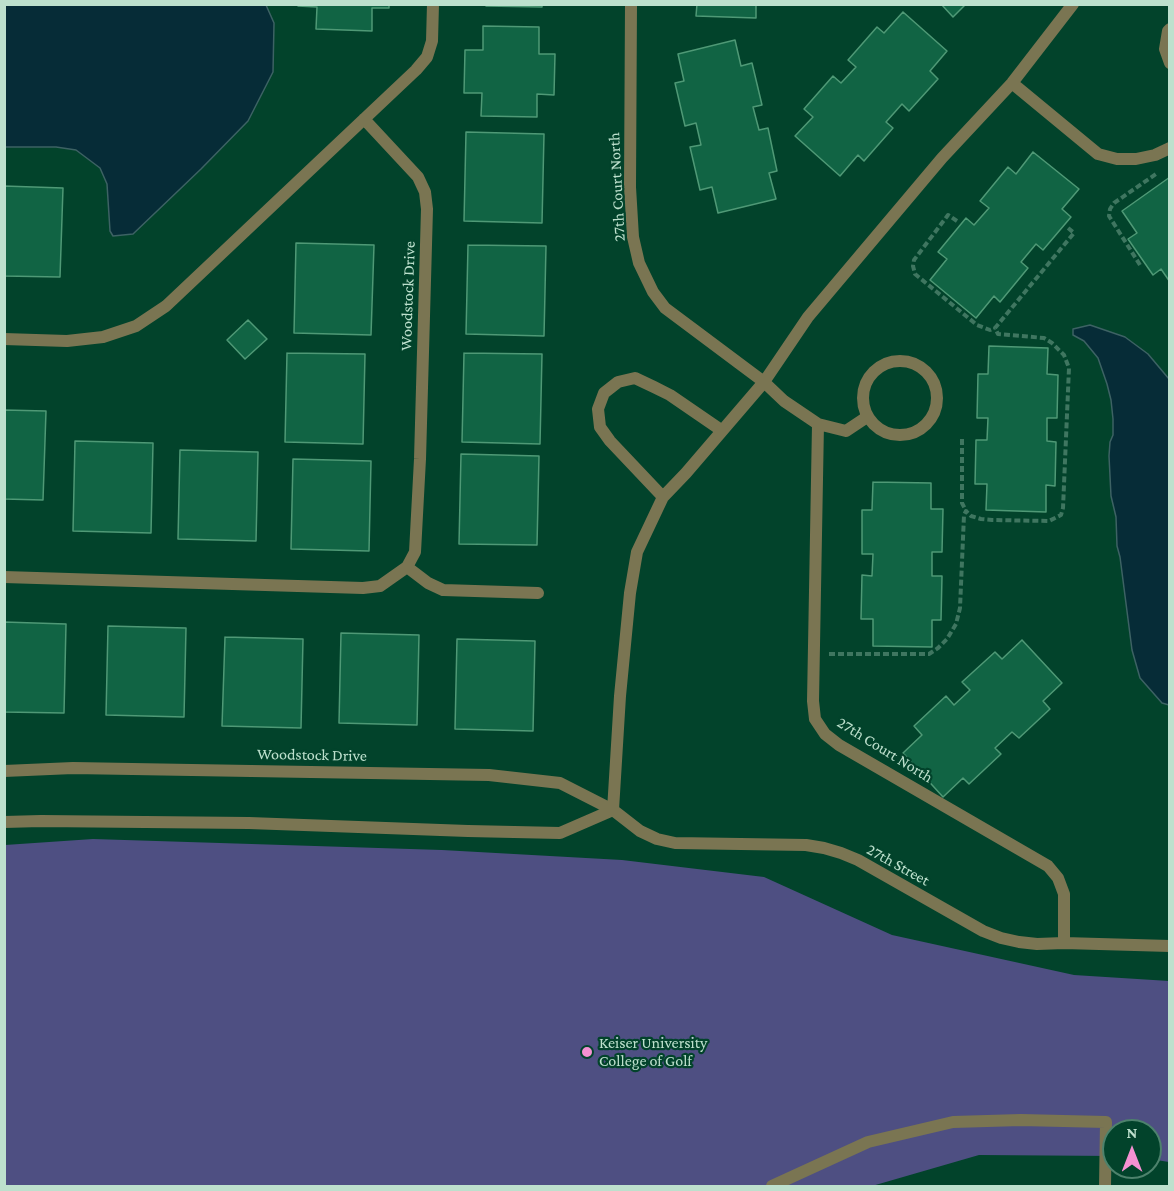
<!DOCTYPE html>
<style>
body{margin:0}
#map{position:relative;width:1174px;height:1191px;overflow:hidden;background:#02432b;font-family:"Crimson Pro",serif}
canvas{display:block}
.frame{position:absolute;inset:0;border:6px solid #bde0cd;pointer-events:none}
.north{position:absolute;left:1102px;top:1119px;width:60px;height:60px;box-sizing:border-box;background:#02432b;border:2px solid #4d826c;border-radius:50%;rotate:0deg;font-size:16px;font-weight:700;line-height:24px;text-align:center;color:#bde0cd}
.north::after{content:'';display:block;margin:auto;width:21px;height:27px;background:#f591d2;clip-path:polygon(50% 0,100% 100%,50% 72%,0 100%)}
</style>
<div id="map">
<canvas width="1174" height="1191"></canvas>
<div class="frame"></div>
<div class="north">N</div>
</div>
<script>
const ctx = document.querySelector('canvas').getContext('2d');
ctx.lineJoin = 'round';
function paint(path, color) { ctx.fillStyle = color; ctx.fill(path, 'evenodd'); }
const poly = rows => new Path2D(rows.map(r => 'M' + r).join(''));
function strokePath(path, color, width, dash) { ctx.strokeStyle = color; ctx.lineWidth = width; ctx.lineCap = dash ? 'butt' : 'round'; ctx.setLineDash(dash || []); ctx.stroke(path); }
function write(font, color, halo, rows, align = 'center') {
  ctx.font = font + ' "Crimson Pro",serif'; ctx.lineWidth = 4.5; ctx.setLineDash([]); ctx.textBaseline = 'middle'; ctx.strokeStyle = halo; ctx.fillStyle = color; for (const [text, x, y, turn = 0] of rows) {
    ctx.save(); ctx.translate(x, y); ctx.rotate((+turn || 0) * Math.PI / 180); ctx.textAlign = isNaN(turn) ? turn : align; if (halo) ctx.strokeText(text, 0, 0); ctx.fillText(text, 0, 0); ctx.restore();
  }
}
paint(poly([
 [93,839,442,850,622,860,764,877,892,935,1074,975,1169,981,1169,1162,1150,1159,1150,1131,1114,1131,1114,1156,979,1155,872,1186,5,1186,5,845]
]), '#4e4f82');
const water = poly([
 [5,4,266,5,274,23,273,72,248,121,201,169,133,234,113,236,110,231,107,184,100,168,76,150,56,147,5,147,5,4],
 [1090,325,1125,337,1148,354,1169,379,1169,705,1162,703,1140,678,1132,650,1120,557,1117,546,1116,517,1111,496,1109,456,1110,442,1113,435,1113,419,1111,400,1107,384,1098,358,1084,341,1073,335,1073,329,1090,325]
]);
paint(water, '#062c37');
strokePath(water, '#3d6264', 1.5);
const building = poly([
 [298,4,389,4,389,8,372,8,372,31,316,29,317,7,298,6,298,4],
 [486,4,542,4,542,7,486,6,486,4],
 [697,4,756,4,756,18,696,16,697,4],
 [941,4,966,4,953,17,941,4],
 [903,12,947,51,930,71,938,79,909,111,902,104,886,122,893,128,864,161,858,155,840,176,795,136,813,117,804,109,833,76,841,83,856,67,848,60,877,27,884,33,903,12],
 [483,26,539,27,539,54,555,54,554,95,537,94,537,117,481,116,482,93,464,93,465,50,483,50,483,26],
 [735,40,741,66,752,63,762,105,753,107,759,130,768,128,777,171,769,173,776,199,718,213,712,187,700,190,690,147,701,145,696,123,685,126,675,83,684,81,678,54,735,40],
 [466,132,544,134,542,223,464,221,466,132],
 [1033,152,1079,189,1062,209,1071,217,1043,250,1036,244,1021,262,1028,268,1000,302,994,296,976,318,930,280,947,259,938,252,966,218,974,225,989,208,980,201,1008,167,1016,174,1033,152],
 [1170,177,1170,282,1161,269,1153,275,1128,239,1137,233,1122,211,1170,177],
 [4,186,63,188,60,277,4,276,4,186],
 [296,243,374,245,371,335,294,333,296,243],
 [468,245,546,246,544,336,466,334,468,245],
 [248,320,267,339,245,359,227,340,248,320],
 [989,346,1048,348,1047,374,1058,375,1057,418,1047,418,1047,441,1056,442,1055,486,1046,485,1046,512,986,510,987,484,975,484,976,440,987,440,988,418,977,418,978,374,988,374,989,346],
 [287,353,365,354,363,444,285,442,287,353],
 [464,353,542,354,540,444,462,442,464,353],
 [4,410,46,411,43,500,4,499,4,410],
 [75,441,153,443,151,533,73,531,75,441],
 [180,450,258,452,256,541,178,539,180,450],
 [461,454,539,456,537,545,459,544,461,454],
 [293,459,371,461,369,551,291,549,293,459],
 [873,482,931,483,931,509,943,509,942,552,932,552,932,576,942,576,941,620,932,620,932,647,873,646,873,619,861,619,862,575,872,576,873,554,862,554,862,510,872,510,873,482],
 [4,622,66,624,64,713,4,712,4,622],
 [108,626,186,628,184,717,106,715,108,626],
 [341,633,419,635,417,725,339,723,341,633],
 [225,637,303,639,301,728,222,726,225,637],
 [457,639,535,641,533,731,455,729,457,639],
 [1022,640,1062,683,1043,701,1050,709,1019,738,1012,732,995,748,1001,754,969,784,963,778,943,797,903,753,922,735,914,726,946,696,954,705,970,690,962,682,995,652,1002,659,1022,640]
]);
paint(building, '#116444');
strokePath(building, '#4f9976', 1.5);
strokePath(poly([
 [957,221,948,215,914,260,913,266,915,274,977,325,990,330,995,328],
 [1140,265,1109,216,1110,209,1114,203,1156,174],
 [962,439,962,503,966,511],
 [829,654,929,654,938,648,947,639,956,624,960,608,964,515,966,511,971,516,981,519,992,520,1049,521,1061,515,1063,508,1069,368,1064,355,1052,343,1044,338,998,334,995,328,1074,233,1067,227]
]), '#3f7660', 4, [6, 3]);
strokePath(poly([
 [772,1186,868,1142,953,1122,1021,1120,1106,1122,1105,1186]
]), '#7a7552', 12);
strokePath(poly([
 [631,4,630,187,633,237,639,263,653,292,665,308,764,382,784,401,818,424,846,431,867,417],
 [1170,29,1168,31,1165,49,1170,63],
 [1012,83,1098,154,1117,159,1136,159,1155,155,1170,148],
 [4,339,67,341,103,337,136,326,166,306,416,70,427,57,432,41,433,4],
 '863 398a37 37 0 1 1 74 0a37 37 0 1 1-74 0Z',
 [818,424,813,701,815,719,825,734,839,745,1048,866,1058,878,1064,894,1064,943],
 [663,497,610,441,600,427,598,409,604,393,618,382,635,378,654,387,670,395,721,430],
 [407,567,428,583,443,590,538,593],
 [4,577,363,588,380,586,407,567,415,552,420,459,427,209,425,192,418,177,364,119],
 [4,771,73,768,489,775,560,783,613,810,640,831,657,839,675,843,806,845,824,848,841,853,858,860,983,931,1001,938,1019,942,1037,944,1064,943,1170,946],
 [613,810,620,696,630,593,637,552,663,497,686,473,764,382,808,317,942,158,1012,83,1073,4],
 [4,822,41,821,249,823,468,831,560,833,613,810]
]), '#7a7552', 12);
for (const [x, y, r, color] of [
 [587,1052,6,"#f591d2"]
]) { const dot = new Path2D(); dot.arc(x, y, r, 0, 2 * Math.PI); ctx.fillStyle = color; ctx.fill(dot); strokePath(dot, '#02432b', 2); }
write('16px', '#bde0cd', '#02432b', [
 ["27th Court North",617,187,-93],
 ["Woodstock Drive",408,296,-88],
 ["27th Court North",885,750,32],
 ["Woodstock Drive",312,755,1],
 ["27th Street",898,865,29]
]);
write('16px', '#bde0cd', '#02432b', [
 ["Keiser University",599,1043],
 ["College of Golf",599,1061]
], 'left');
</script>
